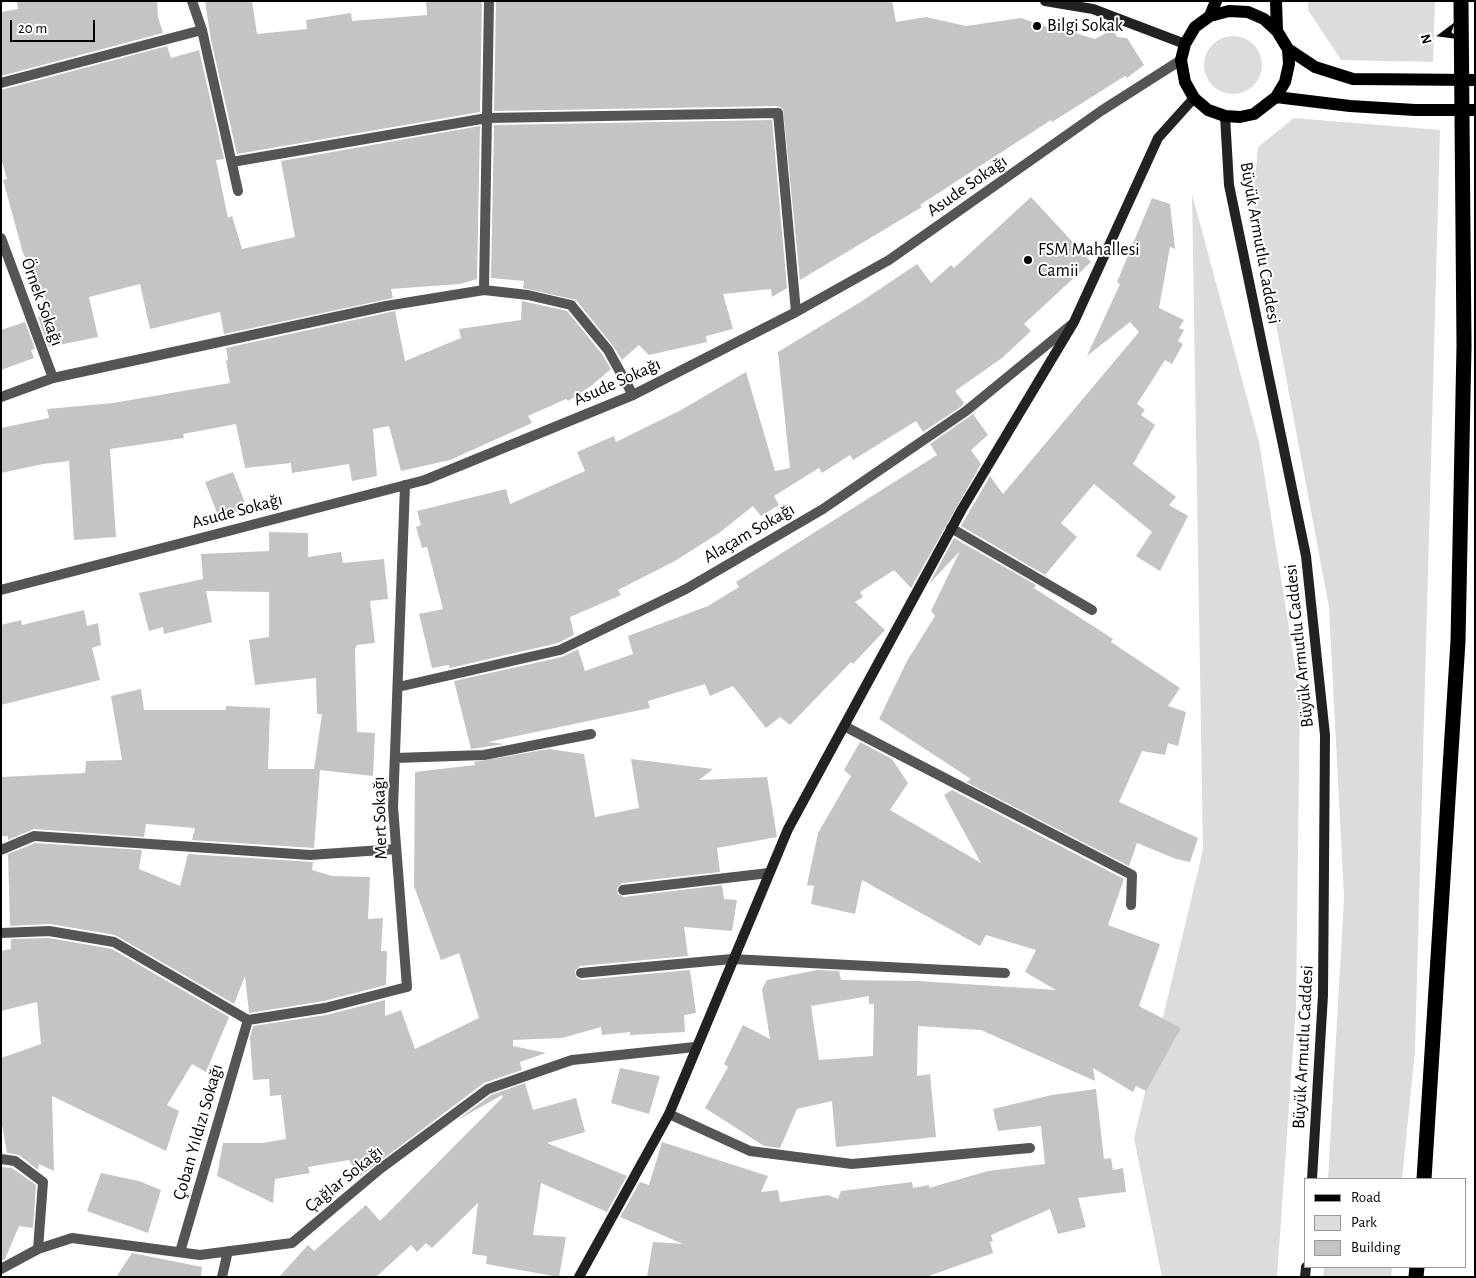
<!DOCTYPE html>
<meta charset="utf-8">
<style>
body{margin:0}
#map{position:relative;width:1476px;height:1278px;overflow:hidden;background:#fff;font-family:"Alegreya Sans",sans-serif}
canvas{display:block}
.frame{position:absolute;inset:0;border:2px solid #000;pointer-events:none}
.legend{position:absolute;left:1304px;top:1178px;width:162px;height:90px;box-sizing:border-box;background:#fff;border:1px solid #999;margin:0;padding:6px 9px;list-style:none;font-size:15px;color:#000}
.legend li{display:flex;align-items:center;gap:10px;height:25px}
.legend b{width:25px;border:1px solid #999}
.north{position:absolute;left:1416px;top:10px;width:50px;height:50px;-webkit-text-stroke:4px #fff;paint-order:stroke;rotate:255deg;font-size:14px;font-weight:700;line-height:20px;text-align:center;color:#000}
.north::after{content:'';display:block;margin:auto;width:18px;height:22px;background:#000;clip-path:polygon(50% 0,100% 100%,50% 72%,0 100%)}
.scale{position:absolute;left:10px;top:20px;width:85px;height:22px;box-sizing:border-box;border:2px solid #000;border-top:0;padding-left:6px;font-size:15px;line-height:18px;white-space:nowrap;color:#000;-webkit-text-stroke:4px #fff;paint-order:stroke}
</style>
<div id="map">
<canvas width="1476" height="1278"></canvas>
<div class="frame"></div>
<ul class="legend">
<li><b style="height:6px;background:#000"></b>Road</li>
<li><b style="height:14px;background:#dcdcdc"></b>Park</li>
<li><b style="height:14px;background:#c4c4c4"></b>Building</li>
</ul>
<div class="north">N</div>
<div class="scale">20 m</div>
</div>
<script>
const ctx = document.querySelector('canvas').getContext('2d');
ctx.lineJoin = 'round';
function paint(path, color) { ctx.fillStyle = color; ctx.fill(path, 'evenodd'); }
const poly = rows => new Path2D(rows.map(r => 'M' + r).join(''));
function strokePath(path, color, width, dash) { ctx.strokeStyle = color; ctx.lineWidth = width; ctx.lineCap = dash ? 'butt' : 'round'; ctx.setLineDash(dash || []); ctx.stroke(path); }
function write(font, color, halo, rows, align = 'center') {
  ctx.font = font + ' "Alegreya Sans",sans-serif'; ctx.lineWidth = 4; ctx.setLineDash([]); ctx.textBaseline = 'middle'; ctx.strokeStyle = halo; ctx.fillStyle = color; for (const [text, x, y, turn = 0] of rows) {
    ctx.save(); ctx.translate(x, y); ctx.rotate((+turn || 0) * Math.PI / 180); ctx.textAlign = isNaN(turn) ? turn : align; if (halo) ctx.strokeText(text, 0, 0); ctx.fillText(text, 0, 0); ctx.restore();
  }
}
paint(poly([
 [1308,1,1435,1,1433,62,1341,60,1308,10],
 '1204 65a29 29 0 1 1 58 0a29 29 0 1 1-58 0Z',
 [1294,118,1440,130,1415,1051,1402,1179,1328,1179,1344,898,1329,607,1253,201,1258,147],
 [1192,194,1259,442,1300,696,1296,1006,1277,1277,1162,1277,1134,1138,1203,850],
 [1324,1267,1392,1267,1391,1277,1323,1277]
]), '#dcdcdc');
paint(poly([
 [17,1,157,1,158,17,163,33,1,76,1,12,18,9],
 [205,1,252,1,257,34,307,29,306,20,351,13,352,21,427,15,426,1,482,1,480,112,237,154,211,40],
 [496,1,892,1,896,22,926,17,966,26,1021,18,1065,33,1065,30,1095,39,1106,33,1115,33,1117,37,1127,38,1144,65,1127,78,1125,76,1052,122,1051,120,920,205,922,207,800,280,783,109,778,106,494,111],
 [167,46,171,58,199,50,224,159,216,160,228,218,232,216,242,249,295,237,281,161,480,126,477,279,460,284,391,289,393,298,224,334,220,312,150,329,140,284,89,297,98,337,49,347,38,317,46,313,33,265,29,266,23,253,3,180,7,179,1,158,1,90],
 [772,120,787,288,772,297,771,289,723,294,733,329,706,336,707,342,649,355,639,345,622,360,613,346,576,300,523,288,524,281,491,278,494,125],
 [1031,197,1091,262,1024,324,1031,331,1002,358,955,391,964,403,962,406,923,432,916,421,853,460,850,455,822,473,819,468,774,496,779,505,761,516,753,506,719,533,675,561,618,590,621,595,570,617,574,635,558,643,450,668,449,665,432,668,419,614,443,609,427,547,422,548,416,527,421,525,417,511,506,489,510,504,585,471,577,452,614,436,616,442,681,410,746,372,775,471,790,468,778,352,862,301,917,264,931,283,951,265,954,268],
 [1152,198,1170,204,1175,249,1170,247,1159,308,1184,320,1179,328,1184,330,1178,341,1183,344,1172,364,1165,360,1137,404,1145,410,1141,415,1155,425,1133,464,1176,497,1169,505,1188,516,1160,571,1136,556,1152,532,1094,484,1061,523,1077,537,1045,575,961,526,990,476,1003,494,1139,332,1130,322,1087,356,1120,284,1117,282],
 [522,301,567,311,602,354,611,369,591,386,568,401,566,399,528,416,532,423,450,460,401,471,389,426,373,429,377,476,352,481,349,464,292,473,291,463,245,468,236,424,183,434,184,438,110,449,116,537,74,540,69,461,43,464,1,473,1,428,49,418,47,409,113,403,230,383,226,361,228,360,226,348,395,311,405,361,461,338,459,329,521,320],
 [25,322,35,349,31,350,34,358,1,370,1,330],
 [973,414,988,435,971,450,981,464,911,588,894,570,860,592,863,597,855,602,885,630,853,664,851,662,790,725,780,717,766,728,733,686,710,696,705,684,648,701,650,708,488,742,505,744,471,749,454,681,562,657,578,649,585,671,633,654,628,636,708,606,739,587,736,582,937,455,930,444],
 [233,472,247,508,219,518,205,482],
 [269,532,308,533,308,557,341,552,343,563,384,559,388,599,370,601,375,643,357,645,355,650,357,732,375,733,373,776,320,770,314,848,192,840,195,828,146,824,144,837,34,829,8,840,8,836,1,836,1,777,85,773,86,761,122,760,111,696,141,689,144,710,226,710,226,706,270,708,268,769,314,769,322,714,317,714,316,678,255,685,249,640,269,637,269,592,206,591,212,622,164,634,163,627,149,631,139,593,203,579,201,554,269,551],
 [954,538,1036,585,1034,588,1113,639,1111,642,1180,688,1168,706,1186,712,1178,746,1168,743,1165,755,1142,751,1119,802,1198,838,1190,862,1176,859,1137,843,1129,866,966,782,971,779,879,719,907,661,935,616,931,611,960,551,929,584],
 [84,610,87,626,98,623,101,645,92,648,100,680,1,705,1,625,21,620,22,625],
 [860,742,892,759,908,783,890,810,981,863,944,795,952,790,1124,879,1108,925,1160,944,1139,1006,1181,1028,1146,1091,1136,1086,1133,1092,1093,1068,1095,1081,981,1030,918,1026,917,1076,930,1074,936,1137,836,1147,832,1101,797,1109,780,1148,764,1146,705,1108,728,1067,724,1064,743,1025,770,1039,762,989,767,980,817,970,839,971,841,980,918,981,1056,990,1025,972,1036,950,986,935,980,946,862,880,855,914,811,904,814,886,807,885,818,833,851,776,844,770],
 [869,996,869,1004,874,1004,873,1056,819,1060,811,1006],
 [549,749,584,754,595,817,639,808,631,759,713,769,699,780,767,777,777,837,717,848,720,872,622,883,617,888,618,894,624,897,722,885,724,899,737,900,732,931,684,927,688,956,580,966,575,971,576,977,582,980,690,970,696,1013,684,1015,685,1032,630,1035,630,1032,602,1035,601,1027,562,1038,513,1040,513,1046,546,1053,520,1062,522,1070,484,1083,359,1177,349,1160,308,1167,310,1173,275,1179,273,1203,217,1176,223,1143,262,1143,286,1139,281,1095,270,1096,269,1079,253,1080,250,1038,253,1026,326,1015,385,1000,385,1016,401,1010,415,1049,479,1018,459,953,441,960,414,886,415,772,475,765,474,762],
 [35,843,142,850,139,869,180,886,188,854,313,862,312,870,332,876,370,877,368,919,383,918,381,951,387,951,386,985,324,1001,249,1013,245,976,234,1004,115,935,50,924,10,926,8,854],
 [49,938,112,949,229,1017,206,1072,192,1064,167,1105,179,1111,166,1151,52,1096,54,1171,39,1164,38,1170,19,1155,7,1153,1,1119,1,1058,41,1044,37,1002,1,1011,1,951,11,949,11,939],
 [620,1068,660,1076,649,1114,611,1103],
 [525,1083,533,1110,576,1098,585,1132,547,1143,627,1176,607,1212,541,1183,533,1235,566,1237,559,1277,486,1264,487,1256,472,1254,478,1203,432,1248,426,1243,417,1252,411,1245,376,1277,279,1277,308,1245,314,1251,366,1205,380,1221,503,1097,502,1095,456,1121,491,1095],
 [1096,1089,1104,1159,1111,1158,1113,1170,1123,1168,1126,1192,1078,1198,1086,1227,1058,1234,1050,1209,991,1235,993,1241,990,1242,993,1253,926,1277,647,1277,653,1242,683,1244,620,1217,640,1182,649,1185,662,1142,768,1176,761,1192,778,1190,780,1202,828,1195,838,1199,841,1191,912,1182,913,1188,929,1185,929,1188,988,1171,1045,1164,1041,1126,998,1131,993,1109,1052,1095],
 [1,1167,12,1168,36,1185,33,1228,19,1226,5,1259,1,1261],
 [101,1173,139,1181,161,1190,148,1233,87,1211],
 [132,1253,202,1267,201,1277,116,1277]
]), '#c4c4c4');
strokePath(poly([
 [202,30,238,191],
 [1,83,202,30,192,1],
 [232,162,487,118,778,113,796,312],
 [1,238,53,378],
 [484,290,489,1],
 [1,397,53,378,386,306,484,290,528,295,571,305,608,350,633,395],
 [951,528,1092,610],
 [1,590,425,480,633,395,796,312,889,260,1101,111,1181,60],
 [398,687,560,650,686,589,823,509,966,411,1071,325],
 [844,726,1132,875,1131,905],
 [395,758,484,755,591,734],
 [1,850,34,836,310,855,396,849],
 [623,890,769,873],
 [1,933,49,931,114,942,248,1020],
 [581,973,732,959,1005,973],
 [248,1020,325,1008,407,987,393,807,405,485],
 [669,1114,750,1151,852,1164,1030,1148],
 [1,1159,15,1161,43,1182,38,1249],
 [180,1252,248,1020],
 [1,1269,38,1249,72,1238,200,1255,292,1243,380,1169,488,1089,572,1060,695,1047],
 [222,1277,228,1251]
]), '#555', 10);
strokePath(poly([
 [1045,1,1093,9,1185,44],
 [1225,116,1229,185,1306,556,1325,735,1323,995,1312,1179],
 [579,1277,669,1114,788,829,962,509,1074,322,1158,138,1194,98],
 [1305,1277,1306,1267]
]), '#222', 10);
strokePath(poly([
 [1276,1,1277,31],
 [1210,16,1216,1],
 [1288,49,1289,64,1285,82,1276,97,1254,114,1240,117,1225,116,1208,110,1194,98,1185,82,1181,60,1185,44,1195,27,1210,16,1229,11,1248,12,1264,19,1277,31,1288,49,1315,67,1353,79,1475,80],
 [1276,97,1350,106,1415,110,1475,110]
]), '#000', 12);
strokePath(poly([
 [1424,1179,1458,641,1464,346,1461,1],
 [1416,1277,1417,1267]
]), '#000', 15);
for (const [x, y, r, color] of [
 [1037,26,5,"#000"],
 [1028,260,5,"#000"]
]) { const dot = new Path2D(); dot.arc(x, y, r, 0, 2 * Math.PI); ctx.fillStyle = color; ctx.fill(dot); strokePath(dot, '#fff', 2); }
write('18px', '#000', '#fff', [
 ["Bilgi Sokak",1047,26],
 ["FSM Mahallesi",1038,250],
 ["Camii",1038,271]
], 'left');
write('18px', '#000', '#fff', [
 ["Asude Sokağı",967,186,-35],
 ["Büyük Armutlu Caddesi",1260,243,80],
 ["Örnek Sokağı",42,302,70],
 ["Asude Sokağı",617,382,-24],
 ["Asude Sokağı",237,511,-15],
 ["Alaçam Sokağı",749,533,-30],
 ["Büyük Armutlu Caddesi",1299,646,-96],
 ["Mert Sokağı",380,818,-92],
 ["Büyük Armutlu Caddesi",1303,1047,-87],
 ["Çoban Yıldızı Sokağı",198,1132,-74],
 ["Çağlar Sokağı",344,1179,-39]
]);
</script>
